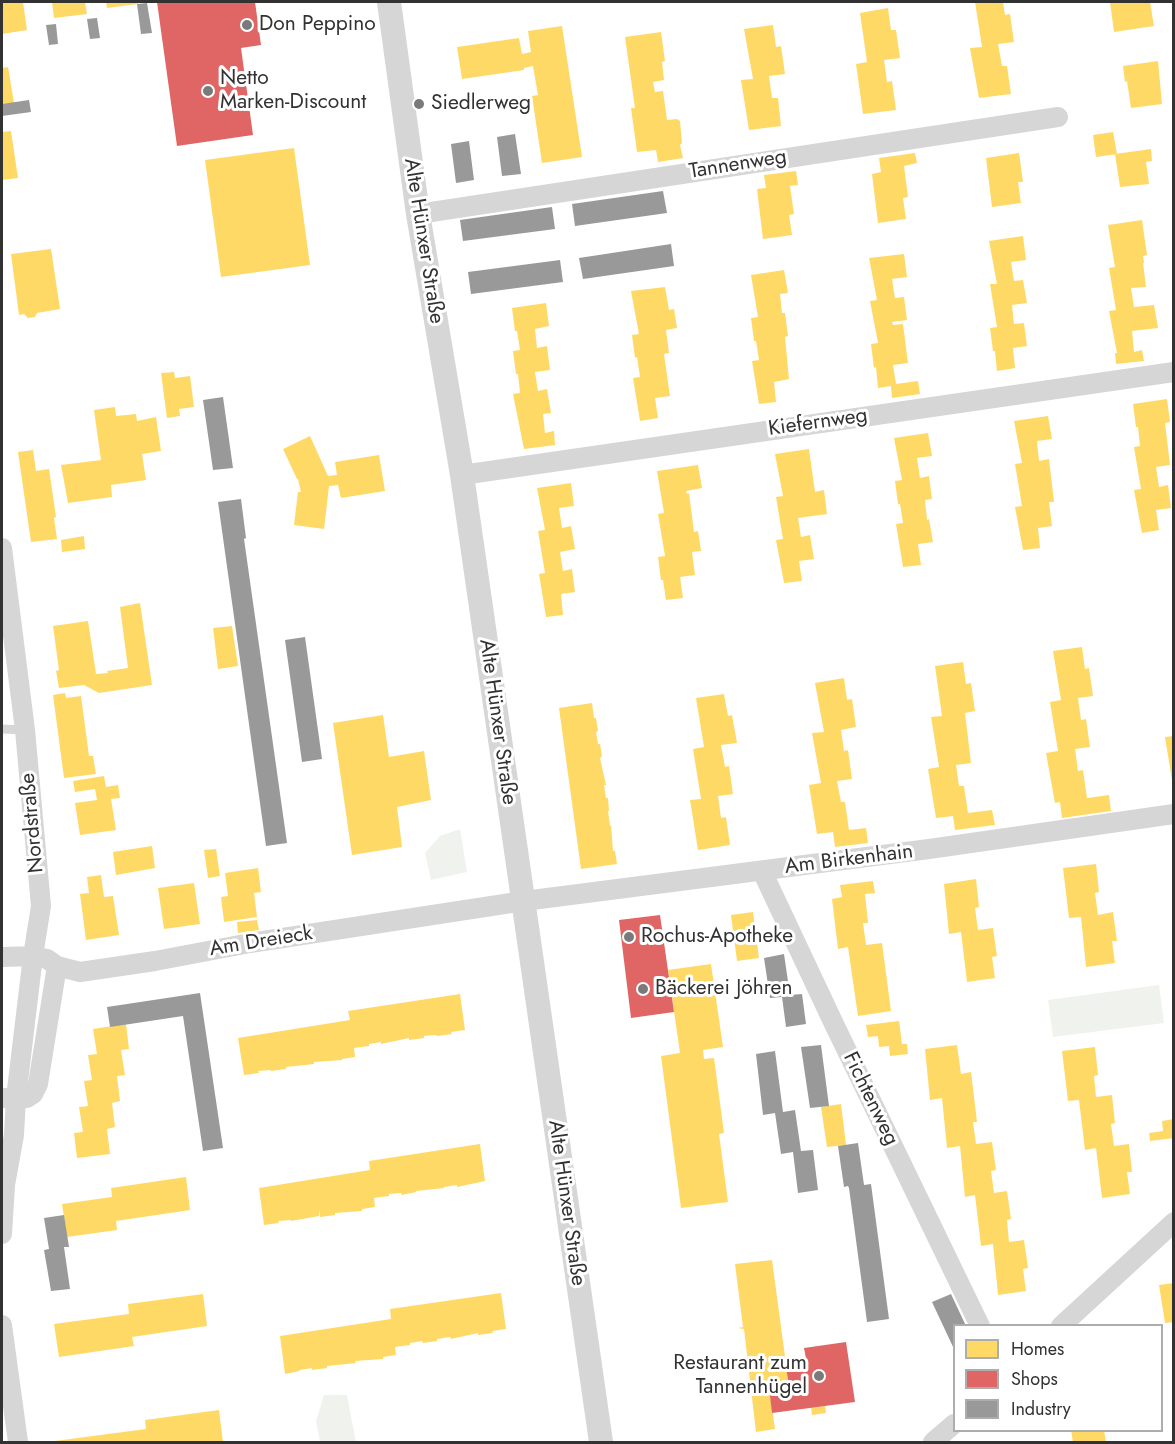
<!DOCTYPE html>
<meta charset="utf-8">
<style>
body{margin:0}
#map{position:relative;width:1175px;height:1444px;overflow:hidden;background:#fff;font-family:Jost,sans-serif}
canvas{display:block}
.frame{position:absolute;inset:0;border:3px solid #323232;pointer-events:none}
.legend{position:absolute;left:953px;top:1324px;width:210px;height:108px;box-sizing:border-box;background:#fff;border:2px solid #adadad;margin:0;padding:8px 10px;list-style:none;font-size:18px;color:#323232}
.legend li{display:flex;align-items:center;gap:12px;height:30px}
.legend b{width:30px;border:2px solid #adadad}
</style>
<div id="map">
<canvas width="1175" height="1444"></canvas>
<div class="frame"></div>
<ul class="legend">
<li><b style="height:16px;background:#ffd966"></b>Homes</li>
<li><b style="height:16px;background:#e06666"></b>Shops</li>
<li><b style="height:16px;background:#999"></b>Industry</li>
</ul>
</div>
<script>
const ctx = document.querySelector('canvas').getContext('2d');
ctx.lineJoin = 'round';
function paint(path, color) { ctx.fillStyle = color; ctx.fill(path, 'evenodd'); }
const poly = rows => new Path2D(rows.map(r => 'M' + r).join(''));
function strokePath(path, color, width, dash) { ctx.strokeStyle = color; ctx.lineWidth = width; ctx.lineCap = dash ? 'butt' : 'round'; ctx.setLineDash(dash || []); ctx.stroke(path); }
function write(font, color, halo, rows, align = 'center') {
  ctx.font = font + ' Jost,sans-serif'; ctx.lineWidth = 6; ctx.setLineDash([]); ctx.textBaseline = 'middle'; ctx.strokeStyle = halo; ctx.fillStyle = color; for (const [text, x, y, turn = 0] of rows) {
    ctx.save(); ctx.translate(x, y); ctx.rotate((+turn || 0) * Math.PI / 180); ctx.textAlign = isNaN(turn) ? turn : align; if (halo) ctx.strokeText(text, 0, 0); ctx.fillText(text, 0, 0); ctx.restore();
  }
}
paint(poly([
 [460,829,467,872,431,880,425,853,440,836],
 [1159,985,1164,1023,1053,1037,1048,1000],
 [324,1395,347,1395,356,1442,320,1442,316,1421]
]), '#f0f3ed');
paint(poly([
 [2,2,23,2,27,30,2,34],
 [52,2,85,2,87,14,54,18],
 [106,2,137,2,138,4,107,8],
 [975,2,1003,2,1005,15,1010,14,1014,42,998,44,1002,66,1007,66,1011,94,979,98,970,48,982,47],
 [1110,2,1150,2,1154,26,1114,32],
 [888,8,891,30,896,30,900,58,884,60,887,82,892,81,896,110,863,114,856,64,867,62,860,13],
 [773,25,776,47,781,46,785,74,769,76,772,98,778,98,781,126,749,130,741,80,753,79,744,29],
 [562,26,582,157,542,163,532,96,538,95,533,66,524,68,524,70,462,79,457,47,519,38,522,54,531,52,528,31],
 [661,32,665,61,662,62,664,80,653,82,655,92,663,91,667,120,677,119,680,121,682,143,680,145,683,158,658,162,656,150,637,152,631,108,635,108,625,37],
 [1158,61,1162,104,1131,108,1127,81,1125,82,1123,66],
 [8,67,14,103,2,104,2,68],
 [11,131,18,178,2,180,2,132],
 [1113,132,1117,154,1096,157,1093,135],
 [294,148,310,265,221,277,205,160],
 [1151,149,1152,161,1146,162,1149,184,1120,187,1115,154],
 [915,153,917,163,904,166,908,197,903,198,906,219,878,223,872,174,881,172,879,158],
 [1019,153,1023,182,1018,182,1021,203,992,207,986,158],
 [796,171,798,185,790,186,794,214,789,215,792,235,763,239,757,189,766,188,764,175],
 [1142,220,1147,255,1143,256,1144,263,1143,263,1146,287,1131,288,1134,307,1154,305,1158,328,1132,331,1134,352,1142,350,1144,361,1116,364,1115,353,1117,353,1109,311,1116,310,1109,268,1115,267,1108,225],
 [1023,236,1026,260,1011,262,1014,281,1023,280,1027,303,1012,305,1014,324,1024,323,1027,346,1013,348,1015,368,997,371,995,351,993,351,990,328,997,327,990,284,997,284,989,241],
 [51,249,60,309,37,313,35,317,28,318,24,314,19,315,11,254],
 [904,254,907,277,892,279,895,298,904,297,907,320,892,322,893,325,903,324,908,363,893,365,896,384,918,381,920,394,892,398,891,386,878,388,876,367,874,368,871,344,878,343,870,301,877,300,869,258],
 [784,270,788,293,780,294,782,313,785,313,788,336,785,337,789,379,774,382,776,402,759,404,752,361,759,360,756,341,754,341,751,318,758,317,751,275],
 [665,287,669,310,674,309,677,328,666,330,669,353,664,354,670,396,655,398,658,418,640,421,633,378,640,377,637,357,635,358,632,335,639,334,631,291],
 [546,303,549,326,535,329,537,348,547,346,550,370,535,372,538,391,547,389,551,413,543,414,545,433,554,431,555,445,524,449,513,394,520,393,518,374,516,374,513,351,520,350,517,331,515,331,512,308],
 [174,372,175,378,190,376,194,407,179,409,180,416,167,418,161,373],
 [1167,399,1170,422,1165,423,1170,465,1156,467,1159,487,1168,485,1171,508,1156,510,1159,530,1142,533,1134,490,1141,489,1134,447,1140,446,1138,427,1136,427,1133,404],
 [115,407,116,416,136,414,137,421,156,417,161,451,142,454,146,480,111,485,112,497,68,503,61,465,101,460,94,410],
 [1048,416,1052,439,1037,441,1039,461,1049,459,1054,502,1049,502,1052,526,1038,528,1040,548,1023,550,1015,507,1022,506,1015,464,1022,463,1014,421],
 [928,433,932,456,917,458,920,478,929,476,932,499,925,500,927,520,929,519,933,542,918,544,921,565,903,567,896,524,903,523,900,504,898,504,895,481,902,480,894,438],
 [310,436,328,476,337,475,335,462,379,455,385,491,341,498,338,485,329,486,324,529,294,525,298,492,301,492,298,479,297,479,283,449],
 [809,449,815,492,824,490,827,514,798,518,801,537,810,535,814,559,799,561,802,581,784,583,776,540,783,539,776,497,783,496,775,454],
 [33,450,36,471,49,469,56,517,54,518,57,539,31,542,18,452],
 [698,465,702,488,686,491,687,494,689,493,694,532,698,531,701,551,692,552,695,575,680,577,683,598,666,600,663,580,661,580,658,557,665,556,658,514,664,513,657,471],
 [571,483,574,506,559,508,562,528,571,526,575,549,560,552,563,571,572,569,575,592,561,594,563,615,546,617,539,574,545,573,538,531,545,530,537,488],
 [84,536,85,549,62,552,61,540],
 [140,603,152,685,99,693,84,685,59,688,56,671,59,670,53,626,88,621,96,674,108,673,107,671,128,668,120,607],
 [232,626,238,666,218,669,213,628],
 [1082,647,1085,669,1089,668,1093,696,1078,698,1081,720,1086,719,1090,747,1075,749,1078,771,1083,770,1087,798,1109,795,1111,811,1062,818,1060,802,1055,803,1046,753,1058,751,1050,702,1061,700,1053,651],
 [963,662,966,684,971,683,975,711,965,713,971,763,956,765,959,786,964,786,968,813,992,810,995,825,955,830,953,816,936,818,928,769,939,767,931,717,942,716,935,666],
 [844,678,847,700,852,699,856,727,841,730,844,751,848,750,852,779,837,781,841,802,845,802,849,830,866,828,868,843,835,847,833,832,817,834,809,785,821,783,812,733,824,732,815,683],
 [65,693,66,698,81,696,89,756,93,756,96,774,64,778,53,695],
 [724,694,728,716,732,715,737,743,721,745,725,767,729,766,733,794,718,796,721,818,726,817,730,845,698,850,690,800,701,799,693,749,704,747,696,698],
 [592,703,594,718,596,718,598,731,596,732,598,744,600,744,602,756,600,758,606,785,604,785,606,798,608,798,609,811,608,811,610,826,611,825,613,851,615,851,617,864,581,869,559,708],
 [383,715,389,757,424,751,431,800,397,807,402,847,352,855,333,723],
 [1174,736,1174,780,1172,780,1165,737],
 [104,776,106,787,118,785,120,798,111,799,116,830,80,835,75,803,97,800,95,789,75,792,73,781],
 [152,846,155,868,116,875,113,852],
 [216,849,220,876,208,878,204,850],
 [1096,864,1099,892,1095,893,1098,915,1113,912,1117,941,1112,941,1115,963,1086,967,1081,917,1069,918,1063,868],
 [258,868,261,892,254,893,257,917,224,922,221,897,228,896,225,873],
 [101,875,104,897,113,896,119,935,86,940,80,894,89,893,87,877],
 [976,879,979,907,975,908,978,930,993,928,997,956,992,957,995,978,967,982,961,932,949,934,944,884],
 [873,881,875,893,865,894,868,923,863,923,866,945,882,943,891,1011,858,1016,848,947,838,949,832,899,842,897,840,885],
 [194,883,200,924,164,929,158,888],
 [753,912,759,958,737,961,731,915],
 [257,920,259,930,238,933,237,922],
 [711,964,723,1047,703,1050,704,1059,714,1058,724,1133,719,1134,728,1202,681,1208,661,1056,680,1053,668,970],
 [460,994,465,1030,451,1032,452,1034,437,1036,436,1035,424,1036,424,1038,409,1040,409,1038,381,1044,381,1042,369,1044,369,1046,354,1048,355,1057,342,1059,342,1060,314,1062,314,1064,286,1067,286,1069,271,1071,270,1070,258,1071,259,1073,244,1075,238,1038,350,1020,348,1011],
 [899,1021,902,1044,907,1044,908,1054,890,1056,889,1046,879,1047,878,1036,868,1037,866,1025],
 [126,1024,129,1049,121,1050,125,1075,117,1076,120,1101,112,1103,115,1127,107,1129,110,1154,77,1158,74,1133,83,1132,79,1107,88,1106,84,1081,92,1080,88,1055,97,1054,93,1029],
 [957,1045,961,1074,971,1072,977,1122,973,1122,976,1144,992,1142,996,1170,991,1171,994,1193,1007,1191,1011,1219,1007,1220,1009,1242,1024,1240,1028,1268,1023,1269,1026,1291,998,1295,993,1244,981,1246,975,1195,965,1197,960,1146,947,1148,942,1098,930,1100,925,1049],
 [1095,1047,1098,1075,1094,1076,1096,1097,1112,1095,1115,1123,1111,1124,1114,1146,1129,1144,1132,1172,1127,1172,1130,1194,1102,1198,1096,1148,1085,1150,1079,1100,1068,1101,1062,1051],
 [841,1104,846,1145,827,1147,821,1107],
 [1174,1119,1174,1138,1150,1141,1149,1133,1163,1131,1162,1121],
 [480,1144,485,1181,457,1187,457,1185,444,1187,444,1188,416,1191,416,1192,402,1195,401,1193,389,1194,389,1196,374,1198,375,1207,362,1209,362,1211,335,1213,335,1215,320,1217,319,1209,319,1216,291,1221,291,1220,278,1221,279,1223,264,1225,259,1188,370,1170,369,1161],
 [186,1177,190,1210,116,1221,117,1230,67,1237,62,1204,112,1197,111,1188],
 [772,1260,789,1386,769,1388,775,1429,756,1432,744,1329,738,1328,743,1327,735,1264],
 [1174,1283,1174,1322,1165,1323,1159,1285],
 [501,1293,506,1329,492,1331,493,1333,478,1335,478,1333,451,1339,450,1337,437,1339,437,1341,423,1343,422,1341,410,1343,410,1345,395,1347,396,1355,383,1357,383,1359,355,1361,356,1363,327,1366,327,1368,312,1370,312,1368,299,1370,300,1371,285,1374,280,1336,391,1319,390,1309],
 [203,1294,207,1326,132,1337,134,1346,59,1357,54,1324,129,1314,128,1304],
 [825,1406,826,1413,812,1415,811,1407],
 [219,1410,223,1442,55,1442,55,1441,146,1429,145,1420],
 [1071,1430,1104,1430,1106,1442,1073,1442]
]), '#ffd966');
paint(poly([
 [157,2,255,2,261,45,241,48,253,135,177,146],
 [660,915,674,1012,631,1018,619,920],
 [846,1342,855,1402,772,1413,769,1388,789,1386,786,1367,807,1364,804,1348]
]), '#e06666');
paint(poly([
 [147,3,152,33,141,34,137,4],
 [97,18,100,38,90,39,87,19],
 [56,24,58,44,49,45,46,25],
 [29,100,31,112,2,116,2,104],
 [515,134,521,174,502,176,497,137],
 [469,141,474,180,456,183,451,144],
 [663,191,667,213,575,226,572,204],
 [552,207,555,229,463,241,460,220],
 [671,244,674,266,583,279,579,258],
 [560,260,563,282,471,294,468,272],
 [223,397,233,468,213,470,203,400],
 [241,499,246,538,244,539,287,843,266,846,218,502],
 [305,637,322,759,302,762,285,640],
 [784,954,790,995,802,994,806,1024,786,1027,782,997,770,998,764,958],
 [200,993,223,1148,203,1151,183,1016,110,1027,107,1007],
 [821,1045,829,1106,810,1108,801,1047],
 [775,1051,783,1112,795,1110,801,1151,813,1150,818,1190,798,1193,793,1152,781,1154,775,1113,763,1115,756,1054],
 [858,1143,864,1185,871,1184,889,1319,867,1322,849,1188,848,1186,844,1187,838,1146],
 [64,1215,69,1247,64,1247,70,1289,51,1291,44,1250,49,1249,44,1218],
 [951,1294,966,1326,954,1326,954,1349,932,1302]
]), '#999');
strokePath(poly([
 [2,729,25,730]
]), '#d6d6d6', 9);
strokePath(poly([
 [418,214,1058,117],
 [462,475,1174,372],
 [2,548,25,730,41,906,33,956,16,1098,14,1135,5,1185,2,1234],
 [762,871,834,1024,980,1326],
 [2,957,33,956,47,959,57,966,80,972,155,961,250,943,524,901,929,849,1174,814],
 [2,1098,27,1098,33,1094,38,1084,57,966],
 [2,1325,18,1442],
 [1061,1326,1174,1222],
 [933,1442,954,1424]
]), '#d6d6d6', 20);
strokePath(poly([
 [389,2,418,214,462,475,601,1442]
]), '#d6d6d6', 24);
for (const [x, y, r, color] of [
 [247,25,6,"#7a7a7a"],
 [208,91,6,"#7a7a7a"],
 [419,104,6,"#7a7a7a"],
 [629,937,6,"#7a7a7a"],
 [643,989,6,"#7a7a7a"],
 [819,1376,6,"#7a7a7a"]
]) { const dot = new Path2D(); dot.arc(x, y, r, 0, 2 * Math.PI); ctx.fillStyle = color; ctx.fill(dot); strokePath(dot, '#fff', 2); }
write('21px', '#323232', '#fff', [
 ["Don Peppino",259,25],
 ["Netto",220,79],
 ["Marken-Discount",220,103],
 ["Siedlerweg",431,104],
 ["Rochus-Apotheke",641,937],
 ["Bäckerei Jöhren",655,989],
 ["Restaurant zum",807,1364,"right"],
 ["Tannenhügel",807,1388,"right"]
], 'left');
write('21px', '#323232', '#fff', [
 ["Tannenweg",738,165,-9],
 ["Alte Hünxer Straße",423,241,81],
 ["Kiefernweg",818,423,-8],
 ["Alte Hünxer Straße",497,722,82],
 ["Nordstraße",33,823,-95],
 ["Am Birkenhain",849,860,-7],
 ["Am Dreieck",261,942,-9],
 ["Fichtenweg",870,1099,64],
 ["Alte Hünxer Straße",566,1203,82]
]);
</script>
